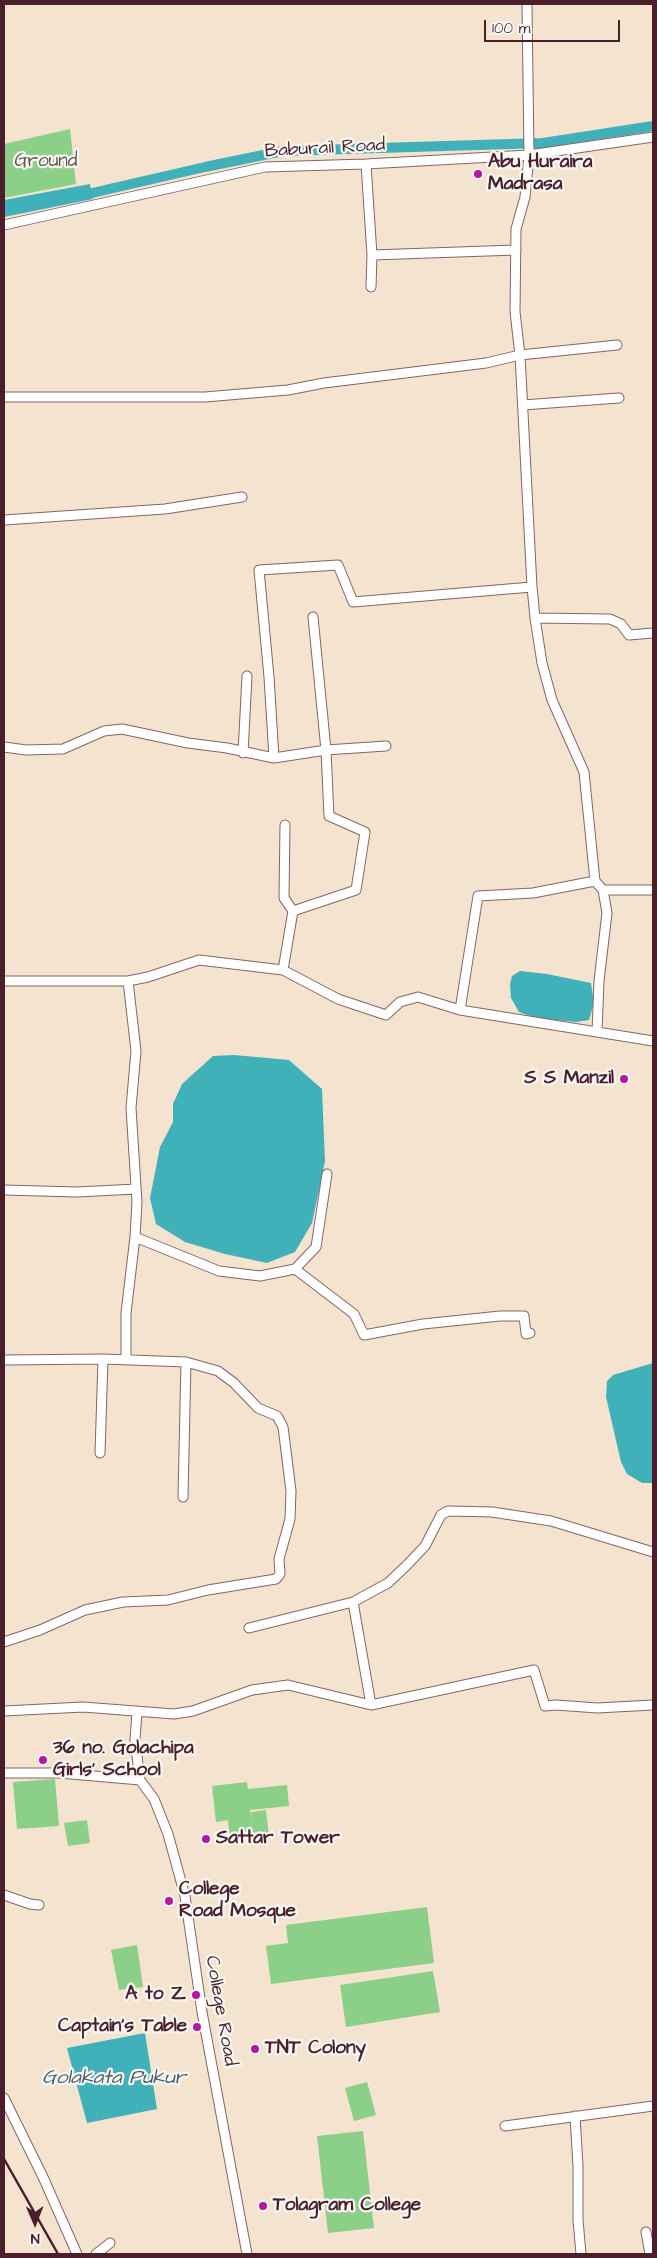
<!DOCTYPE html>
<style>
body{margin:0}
#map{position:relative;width:657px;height:2258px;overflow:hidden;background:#f4e4cf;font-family:"Architects Daughter",sans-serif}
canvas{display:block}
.frame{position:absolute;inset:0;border:5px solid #4a1f2b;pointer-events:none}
.north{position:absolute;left:10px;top:2198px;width:50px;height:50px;-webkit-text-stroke:4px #f6f6f2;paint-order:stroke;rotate:179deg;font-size:14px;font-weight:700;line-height:20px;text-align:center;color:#4a1f2b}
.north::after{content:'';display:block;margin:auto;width:18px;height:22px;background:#4a1f2b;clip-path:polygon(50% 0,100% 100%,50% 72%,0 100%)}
.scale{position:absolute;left:484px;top:20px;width:136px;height:22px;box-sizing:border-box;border:2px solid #4a1f2b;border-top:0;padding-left:6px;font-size:15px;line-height:18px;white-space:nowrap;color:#4a1f2b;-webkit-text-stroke:4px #f6f6f2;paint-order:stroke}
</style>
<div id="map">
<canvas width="657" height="2258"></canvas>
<div class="frame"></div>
<div class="north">N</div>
<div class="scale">100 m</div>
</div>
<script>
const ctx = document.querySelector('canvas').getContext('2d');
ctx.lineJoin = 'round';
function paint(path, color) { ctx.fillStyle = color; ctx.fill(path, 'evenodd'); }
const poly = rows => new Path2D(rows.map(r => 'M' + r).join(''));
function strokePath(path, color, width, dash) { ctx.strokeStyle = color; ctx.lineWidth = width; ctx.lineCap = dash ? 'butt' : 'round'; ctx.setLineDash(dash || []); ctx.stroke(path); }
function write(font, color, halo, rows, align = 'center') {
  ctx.font = font + ' "Architects Daughter",sans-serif'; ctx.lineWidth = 4.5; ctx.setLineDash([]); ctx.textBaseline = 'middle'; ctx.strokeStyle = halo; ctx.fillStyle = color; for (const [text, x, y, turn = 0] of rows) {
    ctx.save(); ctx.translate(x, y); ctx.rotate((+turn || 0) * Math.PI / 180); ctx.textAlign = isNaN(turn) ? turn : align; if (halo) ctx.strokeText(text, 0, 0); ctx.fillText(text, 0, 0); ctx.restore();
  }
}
paint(poly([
 [70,129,76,184,4,198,4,144],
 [55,1779,59,1826,17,1829,13,1782],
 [247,1782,248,1789,287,1785,289,1806,250,1810,252,1823,251,1812,266,1810,269,1837,230,1841,228,1820,216,1822,212,1786],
 [87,1820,90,1843,68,1846,64,1823],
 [427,1907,434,1963,271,1984,266,1946,288,1943,286,1925],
 [137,1945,143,1987,119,1990,111,1950],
 [433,1971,440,2012,346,2027,340,1985],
 [367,2082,376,2115,354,2121,345,2088],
 [363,2131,374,2228,328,2233,317,2136]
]), '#8ccf88');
paint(poly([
 [90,184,93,199,4,217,4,200],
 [520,971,547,974,591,983,594,1003,589,1020,576,1022,535,1018,519,1012,511,998,510,984,512,976],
 [234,1055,289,1060,322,1089,325,1161,312,1223,295,1252,267,1263,225,1254,185,1242,156,1224,150,1198,160,1147,173,1122,173,1104,182,1084,213,1056],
 [653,1363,653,1483,642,1483,627,1474,621,1462,606,1397,607,1381,613,1375],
 [145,2033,157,2109,87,2123,67,2048]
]), '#40b0b9');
strokePath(poly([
 [92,193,205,167,283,151,543,143,653,126]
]), '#40b0b9', 10);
const street = poly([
 [527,4,529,155,525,197,516,229,515,312,520,355,532,587],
 [366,164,372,255],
 [4,225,265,167,366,164,529,155,653,137],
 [371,287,372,255,516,250],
 [4,397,205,397,288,390,324,383,486,363,520,355,617,345],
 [523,405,619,398],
 [4,520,165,509,242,497],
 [313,617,326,750,274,758,269,677,259,570,338,565,353,602,532,587,535,618],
 [4,747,26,750,63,749,104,731,122,729,188,743,227,748,274,758],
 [243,753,247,676],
 [285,825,284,898,293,911],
 [603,890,653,890],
 [283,970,293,911,356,890,365,832,329,816,326,750,386,746],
 [4,981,128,981,148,977,199,960,283,970,338,999,386,1015,400,1002,418,997,460,1010,653,1041],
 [460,1010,478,896,533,893,595,881],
 [597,1032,599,981,607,913,603,890,595,881,584,772,552,700,542,663,535,618,610,619,621,624,629,635,653,633],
 [4,1190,77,1192,136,1189],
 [135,1237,219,1271,260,1276,295,1269,316,1247,327,1174],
 [295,1269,354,1314,364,1335,423,1324,500,1316,524,1316,526,1334,530,1333],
 [4,1360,103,1359,186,1362,218,1371,234,1383,258,1408,277,1416,283,1427,291,1491,290,1519,279,1559,280,1574,276,1579,208,1590,168,1600,123,1602,85,1610,40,1630,4,1642],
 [126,1360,126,1313,135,1237,137,1202,131,1108,136,1051,128,981],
 [100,1453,103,1359],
 [183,1497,186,1362],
 [353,1602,388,1583,407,1565,425,1546,441,1515,448,1511,492,1512,551,1521,653,1552],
 [249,1628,353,1602,371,1705],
 [4,1711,83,1707,174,1714,193,1711,252,1690,288,1685,371,1705,534,1670,545,1706,556,1705,597,1708,653,1705],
 [137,1712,135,1740,140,1780,154,1799,168,1834,185,1896,202,2012,247,2254],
 [4,1773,60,1773,140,1780],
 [4,1895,30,1904,39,1905],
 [4,2098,43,2177,77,2254],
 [575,2116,578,2166,578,2220,581,2254],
 [505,2126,653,2106],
 [646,2232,650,2254],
 [96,2254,110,2243]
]);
strokePath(street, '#866464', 11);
strokePath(street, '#fff', 9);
strokePath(poly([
 [4,2159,58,2254]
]), '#4a1f2b', 2.5);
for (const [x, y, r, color] of [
 [478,174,5,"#b5179e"],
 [624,1079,5,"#b5179e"],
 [43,1760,5,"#b5179e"],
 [206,1839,5,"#b5179e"],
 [169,1901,5,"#b5179e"],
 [196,1995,5,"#b5179e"],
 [197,2027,5,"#b5179e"],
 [255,2049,5,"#b5179e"],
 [263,2206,5,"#b5179e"]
]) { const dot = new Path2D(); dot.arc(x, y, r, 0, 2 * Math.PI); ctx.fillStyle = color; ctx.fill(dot); strokePath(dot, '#f6f6f2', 2); }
write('19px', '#4a1f2b', '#f6f6f2', [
 ["Baburail Road",325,149,-3],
 ["College Road",220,2011,80]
]);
write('19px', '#5e5447', '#f6f6f2', [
 ["Ground",46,162]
]);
write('bold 19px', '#4a1f2b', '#f6f6f2', [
 ["Abu Huraira",488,163],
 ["Madrasa",488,185],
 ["S S Manzil",614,1079,"right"],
 ["36 no. Golachipa",53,1749],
 ["Girls' School",53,1771],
 ["Sattar Tower",216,1839],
 ["College",179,1890],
 ["Road Mosque",179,1912],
 ["A to Z",186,1995,"right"],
 ["Captain's Table",187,2027,"right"],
 ["TNT Colony",265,2049],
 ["Tolagram College",273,2206]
], 'left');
write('italic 20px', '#465964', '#f6f6f2', [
 ["Golakata Pukur",114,2079]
]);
</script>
